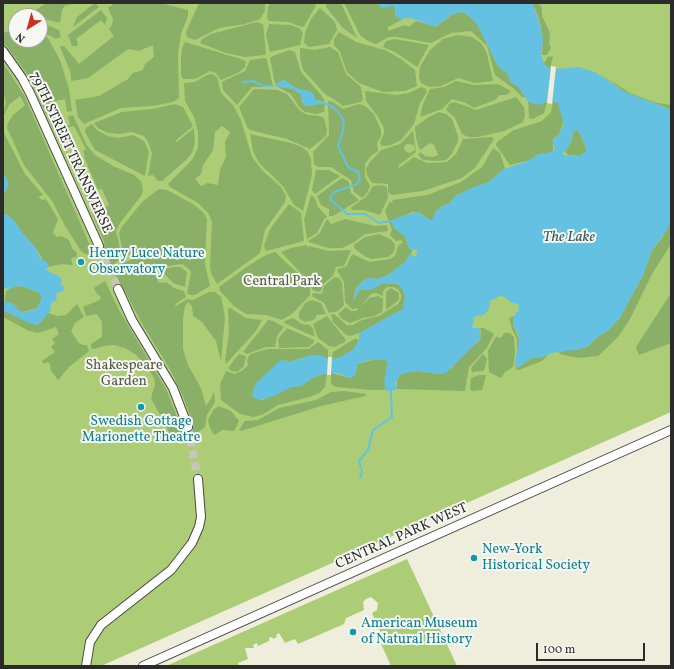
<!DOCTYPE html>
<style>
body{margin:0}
#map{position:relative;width:674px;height:669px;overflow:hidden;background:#efeddb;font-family:Vollkorn,serif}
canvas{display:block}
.frame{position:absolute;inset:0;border:4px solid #2b2b2b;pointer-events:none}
.north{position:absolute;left:8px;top:8px;width:40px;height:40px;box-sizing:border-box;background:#f6f6f2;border:1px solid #a5a5a2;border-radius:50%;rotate:217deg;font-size:11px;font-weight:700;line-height:16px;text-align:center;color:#2b2b2b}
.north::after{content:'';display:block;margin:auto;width:14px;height:18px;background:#c8321e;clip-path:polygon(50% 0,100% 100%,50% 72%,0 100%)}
.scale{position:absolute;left:536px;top:643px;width:109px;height:18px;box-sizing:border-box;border:2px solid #2b2b2b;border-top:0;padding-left:5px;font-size:12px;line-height:14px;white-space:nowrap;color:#2b2b2b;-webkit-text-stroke:3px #f6f6f2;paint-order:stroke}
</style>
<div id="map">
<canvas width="674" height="669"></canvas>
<div class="frame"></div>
<div class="north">N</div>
<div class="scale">100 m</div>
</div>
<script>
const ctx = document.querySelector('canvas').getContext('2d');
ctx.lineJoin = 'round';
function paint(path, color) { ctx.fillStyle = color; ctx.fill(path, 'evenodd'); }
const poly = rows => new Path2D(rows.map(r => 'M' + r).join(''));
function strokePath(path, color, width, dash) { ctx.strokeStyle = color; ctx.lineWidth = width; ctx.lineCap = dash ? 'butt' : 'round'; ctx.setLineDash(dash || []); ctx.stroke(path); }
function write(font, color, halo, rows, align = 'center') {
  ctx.font = font + ' Vollkorn,serif'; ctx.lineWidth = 4; ctx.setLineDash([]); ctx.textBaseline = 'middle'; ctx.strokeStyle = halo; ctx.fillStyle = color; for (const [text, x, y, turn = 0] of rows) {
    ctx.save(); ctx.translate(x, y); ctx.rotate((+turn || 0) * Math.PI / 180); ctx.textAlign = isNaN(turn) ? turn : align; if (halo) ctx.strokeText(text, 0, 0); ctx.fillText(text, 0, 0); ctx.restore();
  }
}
paint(poly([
 [3,3,671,3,671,412,101,666,3,666],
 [16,16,40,16,40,40,16,40],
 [407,559,457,666,391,666,378,637,380,631,372,613,377,610,378,603,371,597,366,599,363,602,364,610,346,618,344,624,298,644,295,639,285,643,279,633,276,635,277,637,273,639,272,637,269,638,269,641,258,646,257,643,253,645,254,648,245,648,248,659,238,663,239,666,166,666]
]), '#accd75');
paint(poly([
 [46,3,75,3,65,6,62,10,60,23,44,19,37,13,37,9],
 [95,3,99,7,73,27,77,17],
 [115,3,160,3,188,10,188,16,181,34,178,53,179,98,173,102,153,106,121,108,84,124,78,117,75,100,99,96,128,79,133,73,143,70,145,64,154,57,153,45,139,51,128,49,88,78,71,81,71,74,60,46,64,46,79,64,114,36,109,29,112,25,113,19,108,8],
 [199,3,265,3,265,11,260,19,245,24,219,28,195,40,187,37,186,32],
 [271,3,314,3,316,5,305,25,302,27,288,22,269,21,267,18,268,7],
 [327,3,341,3,357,38,343,28,326,7],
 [344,3,379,3,378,4,393,6,395,9,396,16,403,19,388,27,388,31,405,25,409,27,416,21,436,27,453,14,462,12,465,13,476,22,498,66,508,74,511,82,518,86,525,97,522,97,514,89,495,75,487,46,471,31,451,33,431,43,397,37,389,37,376,44,368,41,360,35],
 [532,3,538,3,542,8,542,16,550,33,549,43,551,48,547,55,542,55,543,40,541,27,538,16],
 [320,8,335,22,337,30,329,44,309,47,304,43,305,33,311,19],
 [101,10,107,18,105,25,101,20,76,39,78,43,77,46,72,46,68,35],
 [40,22,59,30,61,37,56,39,40,30],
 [257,22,263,24,266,53,265,55,245,57,226,53,200,43,202,39,211,34],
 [269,24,290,25,299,28,303,33,300,45,270,52,266,35],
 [16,30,16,40,40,40,40,34,48,38,60,60,69,89,72,111,67,112,65,99,50,102,55,128,70,125,68,116,73,115,86,144,95,155,113,166,134,175,141,181,143,191,141,196,120,223,116,231,121,253,119,260,112,266,103,259,85,254,81,251,64,224,52,201,24,165,7,128,8,123,13,115,25,105,20,96,9,105,3,117,6,103,3,90,3,63,24,95,92,250,105,244,92,213,109,205,102,189,98,190,84,157,85,156,83,151,86,149,74,126,54,131,29,77,6,45,3,47,3,33],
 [339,32,356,42,385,50,401,59,415,70,417,86,405,91,383,92,359,83,347,72,340,52,334,45,334,39],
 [458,35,472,37,482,44,487,54,493,81,475,83,458,78,441,86,429,87,421,83,419,77,420,67,430,50,443,39],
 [395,39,429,45,417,67,395,52,383,47,386,41],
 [185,42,244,60,246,62,245,67,238,73,221,80,216,73,210,71,195,79,183,79,181,76,181,58,182,48],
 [330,47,338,52,346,74,361,87,363,99,361,102,343,106,334,99,326,95,303,70,300,58,300,48,315,50],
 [289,50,295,52,301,72,322,96,325,102,316,100,307,92,296,88,284,80,275,84,270,58,273,56],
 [553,56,550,68,548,68,544,63,548,57],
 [265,58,267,60,273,87,252,87,237,105,223,90,222,82,245,71,250,60],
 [212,74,217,77,221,93,233,105,241,120,252,157,262,170,281,187,286,196,285,202,265,230,260,253,217,284,211,273,210,266,212,222,208,213,198,203,170,187,168,184,192,160,198,148,198,132,194,117,185,101,184,83,195,82,207,75],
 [222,126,230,132,225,142,226,157,220,170,218,185,207,183,201,186,195,179,201,174,203,165,213,150,215,132],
 [600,74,630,93,657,103,671,105,671,111,667,108,625,92],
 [456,81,474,85,498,84,511,91,507,95,500,95,495,100,474,108,466,103,452,99,442,109,420,117,423,104,430,89,444,87],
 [276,86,293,89,301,95,302,102,307,106,325,103,324,112,316,114,305,112,299,107,291,94],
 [421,87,425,88,427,92,420,103,414,124,401,140,391,145,382,146,380,143,384,133,384,128,378,117,366,101,365,91,396,95,409,93],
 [254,89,277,90,287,94,300,111,308,115,320,116,324,118,327,130,326,136,310,149,287,139,250,130,247,127,239,107],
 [516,97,524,107,525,115,523,122,504,131,478,137,468,137,462,134,455,118,446,110,449,104,455,102,476,110],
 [328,101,333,102,343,109,359,104,365,106,374,114,381,130,381,136,377,143,378,151,371,156,365,164,365,177,370,186,367,193,362,198,354,192,351,180,331,167,318,167,314,164,313,152,329,135],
 [547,101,544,113,533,119,529,118,528,102],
 [553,102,558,103,564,121,559,134,553,139,553,150,550,153,539,154,530,160,510,165,496,145,497,142,514,130,542,121,551,112],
 [175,104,183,107,193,126,175,141,177,142,194,128,195,143,192,153,186,160,162,181,158,181,153,175,148,176,152,153,148,142,144,136,132,132,119,134,108,133,98,128,94,123,122,112,152,109],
 [439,112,446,114,452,119,458,136,458,141,452,154,446,160,436,161,423,160,418,155,420,152,425,156,433,157,438,155,434,145,430,143,420,150,419,148,416,138,415,127,427,118],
 [92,124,98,131,108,136,118,138,133,135,144,141,149,152,145,176,95,150,85,132,86,128],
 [576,130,579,132,586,148,586,152,580,156,569,155,565,152,572,140,573,132],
 [3,131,25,174,43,195,38,197,42,200,46,199,58,219,53,233,57,237,61,236,69,240,72,248,77,253,76,258,73,257,71,260,73,265,62,264,47,267,35,247,23,234,15,222,9,216,3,213,3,195,7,189,8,182,3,172],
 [413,131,416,152,398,166,399,168,414,157,427,163,447,162,456,154,463,139,492,137,494,139,475,168,462,178,423,191,392,195,388,192,388,184,372,183,367,175,366,169,370,162,381,150,400,144],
 [407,144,414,145,415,150,409,153,405,151,404,147],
 [250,134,291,143,302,147,308,152,311,159,312,175,303,211,294,205,283,186,259,163,253,151],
 [493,148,500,153,505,169,489,182,457,195,449,204,444,205,435,212,433,220,430,220,420,213,413,212,391,221,394,228,405,236,407,244,412,249,412,252,404,263,388,275,378,279,371,278,366,279,361,283,356,288,353,301,360,290,370,290,383,283,398,284,403,290,405,298,403,309,361,332,351,336,346,335,333,322,331,315,334,314,347,325,353,325,362,320,379,316,398,304,401,299,401,294,398,289,393,287,387,287,383,291,383,296,376,293,371,294,359,308,352,309,345,302,344,282,337,271,338,269,347,266,349,260,353,254,369,262,390,259,395,256,398,246,403,242,401,240,396,241,390,235,392,230,385,211,390,201,392,203,393,202,392,200,427,195,461,182,482,167],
 [316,170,329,170,340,176,315,194,312,190],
 [342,178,349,182,351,193,359,200,333,216,329,216,329,209,321,205,317,196],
 [382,185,387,187,388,198,380,215,364,210,353,210,350,208,366,197,373,186],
 [159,189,167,190,193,204,203,212,207,219,205,264,210,286,195,295,189,295,187,293,191,272,188,268,182,264,152,268,124,268,121,266,123,260,125,259,126,262,135,258,133,252,123,258,123,252,119,234,121,228,143,201],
 [311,195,315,198,318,207,327,217,324,219,317,233,307,239,304,220],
 [289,204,301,213,304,241,266,251,264,246,270,229],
 [671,211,671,244,652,274,630,319,618,337,598,356,578,358,560,354,559,352,587,347,595,339,620,318,643,275,652,250,662,238,669,225],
 [327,219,331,224,345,219,375,226,387,225,388,231,365,234,353,243,342,248,328,248,309,242,308,241,319,234],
 [379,234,390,239,395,244,394,252,388,257,371,259,364,256,354,248,354,245,365,237],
 [307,245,308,248,309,246,329,251,351,250,344,266,336,267,333,276,323,284,321,291,318,292,313,290,300,272,281,252,291,248],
 [275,252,304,279,310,288,310,295,293,313,282,320,266,315,246,314,234,306,220,291,219,287,251,264,266,255],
 [173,267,180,267,187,272,185,287,173,283,164,273,164,269],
 [117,269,126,271,149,271,161,269,157,277,158,282,162,283,166,282,174,288,184,291,186,297,175,304,176,306,187,299,193,300,209,292,215,292,221,297,225,317,221,361,216,341,202,322,193,316,192,306,188,302,185,306,183,318,183,349,188,365,201,388,206,406,212,397,214,391,215,402,207,415,205,427,196,434,180,437,169,432,151,398,155,384,154,378,146,365,135,354,125,348,114,345,104,346,95,349,91,348,91,344,102,337,102,322,97,314,86,316,83,307,100,300,101,297,97,294,94,288,105,281,119,310,166,389,182,429,194,427,184,399,171,371,143,325,123,288,122,288,113,270],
 [335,277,339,278,342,283,344,305,338,311,329,313,324,303,312,296,313,293,322,294,324,286],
 [16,286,24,287,39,293,42,298,37,308,23,312,19,311,13,304,6,302,5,299,6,291],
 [391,288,399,293,399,300,386,310,386,292],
 [671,293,671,343,639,355,636,347],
 [378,296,383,299,383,306,382,312,375,316,363,318,350,323,342,319,338,314,346,307,351,311,356,311,369,298],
 [312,300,321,303,326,314,317,315,314,320,305,322,299,318,299,313,305,303],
 [77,304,84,317,75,323,71,331,78,342,83,345,87,345,89,351,69,367,58,380,51,371,50,364,47,362,44,364,42,361,55,352,51,347,55,343,52,339,59,334,56,327,38,333,29,331,3,317,3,310,36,325,41,322,48,313,57,316,66,315],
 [228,308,230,308,246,318,262,320,256,331,226,364,225,361,229,332],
 [327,316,346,340,345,342,335,347,329,346,318,338,313,324],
 [514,316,513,324,519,340,517,355,515,363,517,368,532,358,548,355,542,361,519,370,516,369,515,364,517,355,517,339,512,329,509,318],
 [293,318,302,324,310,325,313,329,315,337,284,323,285,321],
 [268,320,273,321,284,327,277,336,275,347,266,347,247,354,243,352],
 [287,328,314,340,314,342,309,347,279,348,278,339],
 [479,328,484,328,494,334,486,349,469,367,465,391,397,389,397,380,401,373,417,371,441,374,451,369,459,358,480,340,481,330],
 [504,333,510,333,514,337,515,355,513,367,505,372,501,378,489,372,488,351,495,338,497,336,498,338,502,337],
 [356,338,359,341,353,350,339,358,332,359,333,352],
 [318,342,328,350,328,359,323,356,311,355,290,362,282,360,257,383,252,393,255,398,263,400,291,387,301,386,312,378,327,373,325,387,319,393,310,397,278,405,262,415,253,417,240,414,221,400,220,384,226,371,235,374,243,370,248,365,247,360,250,354,268,349,309,349],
 [239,354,246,356,244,366,237,372,232,371,228,368],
 [483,354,487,359,484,371,472,372,471,368],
 [377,359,385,360,388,362,385,390,371,390,336,387,331,384,331,373,351,378,356,373,357,364],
 [479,375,486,375,482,390,471,391,470,388,471,378],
 [344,391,367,394,365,396,321,406,241,431,239,430,245,421,258,420,279,408,316,400,331,392],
 [219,406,231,411,239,421,234,431,223,430,214,435,210,428,208,420,214,409]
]), '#89b066');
paint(poly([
 [379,3,532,3,540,24,543,40,541,56,546,67,556,69,579,67,595,72,625,92,667,108,671,111,671,209,669,225,667,230,652,250,643,275,620,318,609,330,595,339,587,347,576,350,551,353,541,358,532,358,517,368,515,363,519,340,517,331,513,326,514,316,517,311,519,312,518,304,512,303,505,297,500,296,490,301,490,307,485,314,474,317,472,328,479,328,481,338,446,373,437,374,417,371,401,374,396,382,397,389,395,390,386,391,384,382,388,362,385,360,369,360,357,364,356,374,351,378,337,373,327,373,312,378,302,386,291,387,274,396,260,400,253,397,252,393,256,383,281,360,290,362,311,355,323,356,328,359,339,358,354,349,359,340,359,333,403,309,405,298,403,290,398,284,383,283,371,290,360,290,353,301,357,287,366,279,371,278,378,279,388,275,404,263,410,254,416,257,417,250,409,249,405,236,394,228,391,221,394,219,417,212,430,220,433,220,435,212,442,206,449,204,454,197,471,188,489,182,502,170,530,160,539,154,552,152,555,148,552,141,559,134,564,124,558,103,547,101,540,105,528,102,520,89,510,81,508,74,498,66,478,26,467,14,462,12,453,14,435,27,411,18,400,19,395,15,395,9,393,6,381,8,379,5],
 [576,130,579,132,585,145,586,152,580,156,564,155,562,153,565,152,572,140,573,132],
 [284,80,296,88,312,92,316,100,325,103,311,106,305,106,301,99,301,95,293,89,276,86,275,84],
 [3,172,8,182,7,189,3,195],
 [3,213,12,218,23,234,35,247,40,258,49,264,46,270,60,277,62,281,60,284,65,287,63,291,56,294,57,300,51,303,50,311,41,322,36,325,31,324,3,310,3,300,15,305,19,311,26,312,37,308,42,298,38,292,24,287,16,286,10,289,3,288]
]), '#64c1e2');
paint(poly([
 [551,66,556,67,552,104,547,103],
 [328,357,332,357,331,375,327,375]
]), '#efeddb');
strokePath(poly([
 [243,82,253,81,263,86,273,86],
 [322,103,330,105,339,113,344,121,342,135,338,145,348,167,358,172,360,180,357,184,334,192,330,198,331,200,347,214,365,214,379,223,391,221],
 [360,478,362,472,359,461,368,450,373,430,392,417,391,391]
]), '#64c1e2', 2);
strokePath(poly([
 [99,246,118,289],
 [188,427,198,479]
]), '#c8c6b8', 8, [8, 4]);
const secondary = poly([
 [3,51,22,78,30,93,99,246],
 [118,289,132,320,173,388,188,427],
 [86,666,90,642,101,625,171,570,192,543,199,527,201,517,198,479],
 [143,666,671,430]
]);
strokePath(secondary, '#484845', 10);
strokePath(secondary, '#fff', 8);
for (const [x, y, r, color] of [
 [81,262,4,"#0f9aa8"],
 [141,407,4,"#0f9aa8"],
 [474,558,4,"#0f9aa8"],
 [353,632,4,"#0f9aa8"]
]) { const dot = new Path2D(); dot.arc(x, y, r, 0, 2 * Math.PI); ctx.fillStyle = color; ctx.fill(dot); strokePath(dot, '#f6f6f2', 1.5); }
write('14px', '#2b2b2b', '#f6f6f2', [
 ["79TH STREET TRANSVERSE",70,153,65],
 ["CENTRAL PARK WEST",402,537,-24]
]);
write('14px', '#0d838f', '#f6f6f2', [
 ["Henry Luce Nature",89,254],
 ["Observatory",89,270],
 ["Swedish Cottage",141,422,"center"],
 ["Marionette Theatre",141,438,"center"],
 ["New-York",482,550],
 ["Historical Society",482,566],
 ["American Museum",361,624],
 ["of Natural History",361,640]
], 'left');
write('14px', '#525c41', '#f6f6f2', [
 ["Central Park",282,282],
 ["Shakespeare",124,366],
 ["Garden",124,382]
]);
write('italic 15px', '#3c5862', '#f6f6f2', [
 ["The Lake",569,238]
]);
</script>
